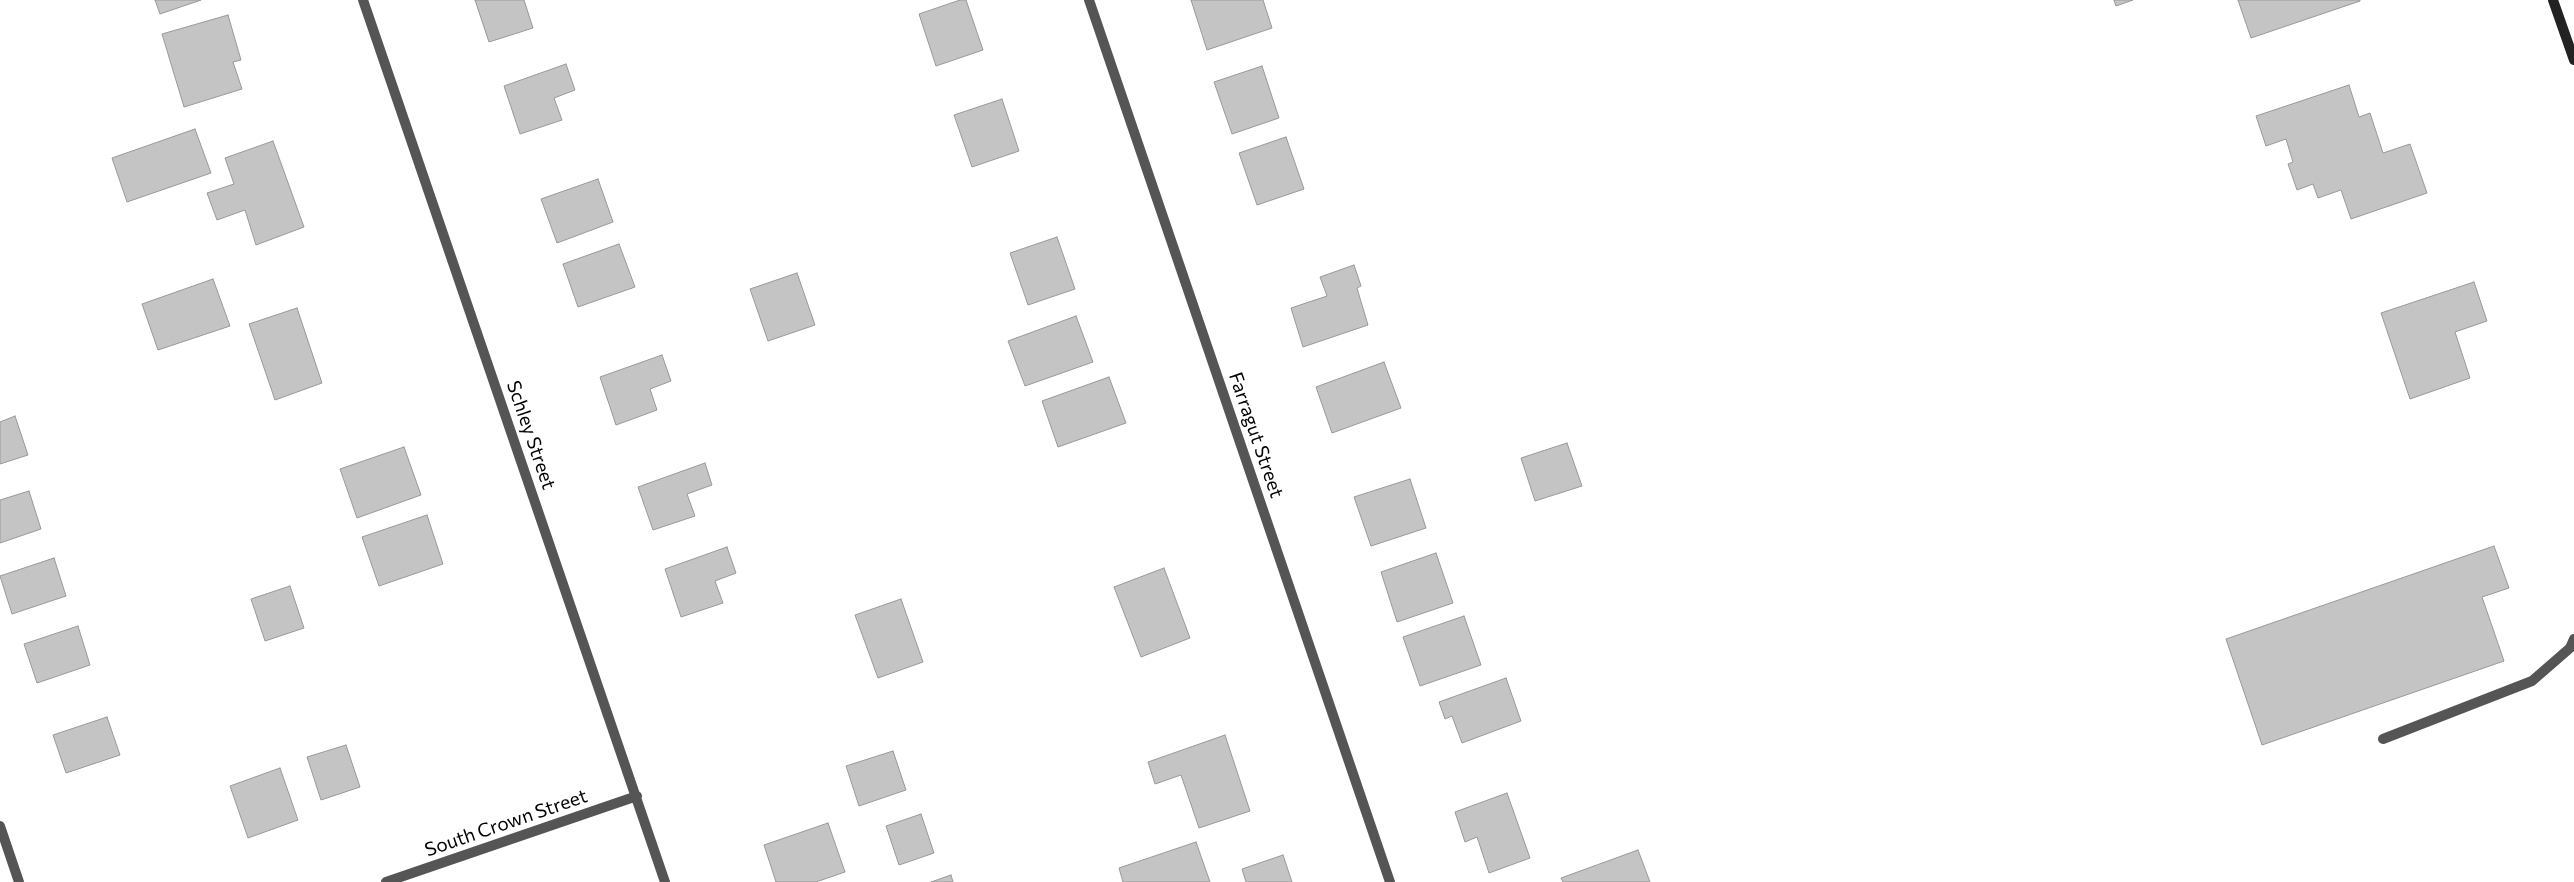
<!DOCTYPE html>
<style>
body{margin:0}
canvas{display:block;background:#fff}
</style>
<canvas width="2574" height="882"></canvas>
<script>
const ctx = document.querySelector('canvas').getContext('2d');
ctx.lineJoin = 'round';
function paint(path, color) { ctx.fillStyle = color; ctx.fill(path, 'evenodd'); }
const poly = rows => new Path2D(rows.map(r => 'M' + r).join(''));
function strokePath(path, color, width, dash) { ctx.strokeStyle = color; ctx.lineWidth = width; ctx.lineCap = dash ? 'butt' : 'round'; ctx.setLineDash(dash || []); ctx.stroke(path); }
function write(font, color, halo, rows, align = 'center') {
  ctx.font = font + ' Commissioner,sans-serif'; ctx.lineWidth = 4.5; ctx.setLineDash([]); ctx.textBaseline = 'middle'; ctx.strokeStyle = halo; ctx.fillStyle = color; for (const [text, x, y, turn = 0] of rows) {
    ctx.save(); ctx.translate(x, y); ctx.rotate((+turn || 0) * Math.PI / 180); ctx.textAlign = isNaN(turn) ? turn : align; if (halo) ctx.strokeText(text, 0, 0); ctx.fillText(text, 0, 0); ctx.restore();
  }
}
const building = poly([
 [155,0,201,0,160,14,155,0],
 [475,0,524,0,533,28,489,42,475,0],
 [960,0,966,0,983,50,936,66,919,14,960,0],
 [1191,0,1263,0,1272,28,1207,50,1191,0],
 [2114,0,2133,0,2116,6,2114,0],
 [2238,0,2360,0,2360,1,2251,38,2238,0],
 [228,15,241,60,233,62,242,89,184,107,162,34,228,15],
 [566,64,575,90,554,98,562,120,520,134,504,86,566,64],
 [1262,66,1279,118,1232,134,1214,82,1262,66],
 [2349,85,2359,117,2370,113,2383,153,2410,144,2427,193,2351,219,2341,190,2318,198,2313,184,2297,190,2288,164,2293,162,2286,139,2266,146,2256,116,2349,85],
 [1002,99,1019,151,972,167,954,115,1002,99],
 [195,129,211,173,127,202,112,158,195,129],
 [1286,137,1304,189,1257,205,1239,153,1286,137],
 [273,141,304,227,256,245,245,210,217,220,207,193,234,184,225,158,273,141],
 [598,179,613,222,557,243,541,199,598,179],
 [1057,237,1075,289,1028,305,1010,253,1057,237],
 [619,244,635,287,578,307,563,264,619,244],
 [1354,265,1361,286,1357,288,1368,325,1303,347,1291,308,1327,296,1320,277,1354,265],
 [797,273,815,325,768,341,750,289,797,273],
 [213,279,230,326,158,350,142,304,213,279],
 [2474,282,2487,321,2455,332,2470,378,2410,399,2381,313,2474,282],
 [297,308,322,383,275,400,249,324,297,308],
 [1076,316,1093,362,1025,386,1008,341,1076,316],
 [662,355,671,381,650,389,657,410,616,425,600,377,662,355],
 [1384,362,1401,408,1332,433,1316,387,1384,362],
 [1109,377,1126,423,1058,447,1042,401,1109,377],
 [15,416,28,455,0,464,0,422,15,416],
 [1567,443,1582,486,1535,501,1521,458,1567,443],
 [404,447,421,495,357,518,340,469,404,447],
 [705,463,712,485,687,494,695,516,653,530,638,487,705,463],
 [1410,479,1426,528,1371,546,1354,497,1410,479],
 [29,491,41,529,0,543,0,500,29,491],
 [427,515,443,564,379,586,362,537,427,515],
 [2494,546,2509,588,2482,597,2504,661,2262,745,2226,639,2494,546],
 [727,547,736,573,715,581,723,603,681,617,665,569,727,547],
 [1436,553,1453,603,1397,622,1381,572,1436,553],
 [54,558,66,596,12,614,0,576,54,558],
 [1164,568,1190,638,1141,657,1114,587,1164,568],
 [290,586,304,628,265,641,251,599,290,586],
 [901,599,923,662,878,678,855,615,901,599],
 [1464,616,1481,665,1420,686,1403,637,1464,616],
 [78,626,90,665,37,683,24,644,78,626],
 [1506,678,1521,721,1462,743,1452,716,1445,719,1439,702,1506,678],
 [107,717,120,755,66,773,53,735,107,717],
 [1225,735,1250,811,1199,828,1181,775,1155,784,1148,762,1225,735],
 [346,745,360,787,321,800,307,757,346,745],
 [893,751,906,790,859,806,846,766,893,751],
 [280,768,298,820,248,838,230,786,280,768],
 [1507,793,1530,858,1489,873,1477,837,1465,842,1455,812,1507,793],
 [921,814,934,853,899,865,886,826,921,814],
 [828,823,845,872,816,882,776,882,764,845,828,823],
 [1196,842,1210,882,1123,882,1119,868,1196,842],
 [1638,850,1650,882,1563,882,1561,878,1638,850],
 [1283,855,1292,882,1246,882,1242,869,1283,855],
 [951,875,953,882,931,882,951,875]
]);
paint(building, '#c4c4c4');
strokePath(building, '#999', 1);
strokePath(poly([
 [2383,739,2532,681,2570,648,2574,639]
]), '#555', 10);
strokePath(poly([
 [363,0,665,882],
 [1089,0,1390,882],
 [0,826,19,882],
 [386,882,637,796]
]), '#555', 10);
strokePath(poly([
 [2553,0,2574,60]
]), '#222', 10);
write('19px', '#000', '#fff', [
 ["Schley Street",531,435,71],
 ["Farragut Street",1256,435,71],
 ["South Crown Street",506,823,-19]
]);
</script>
